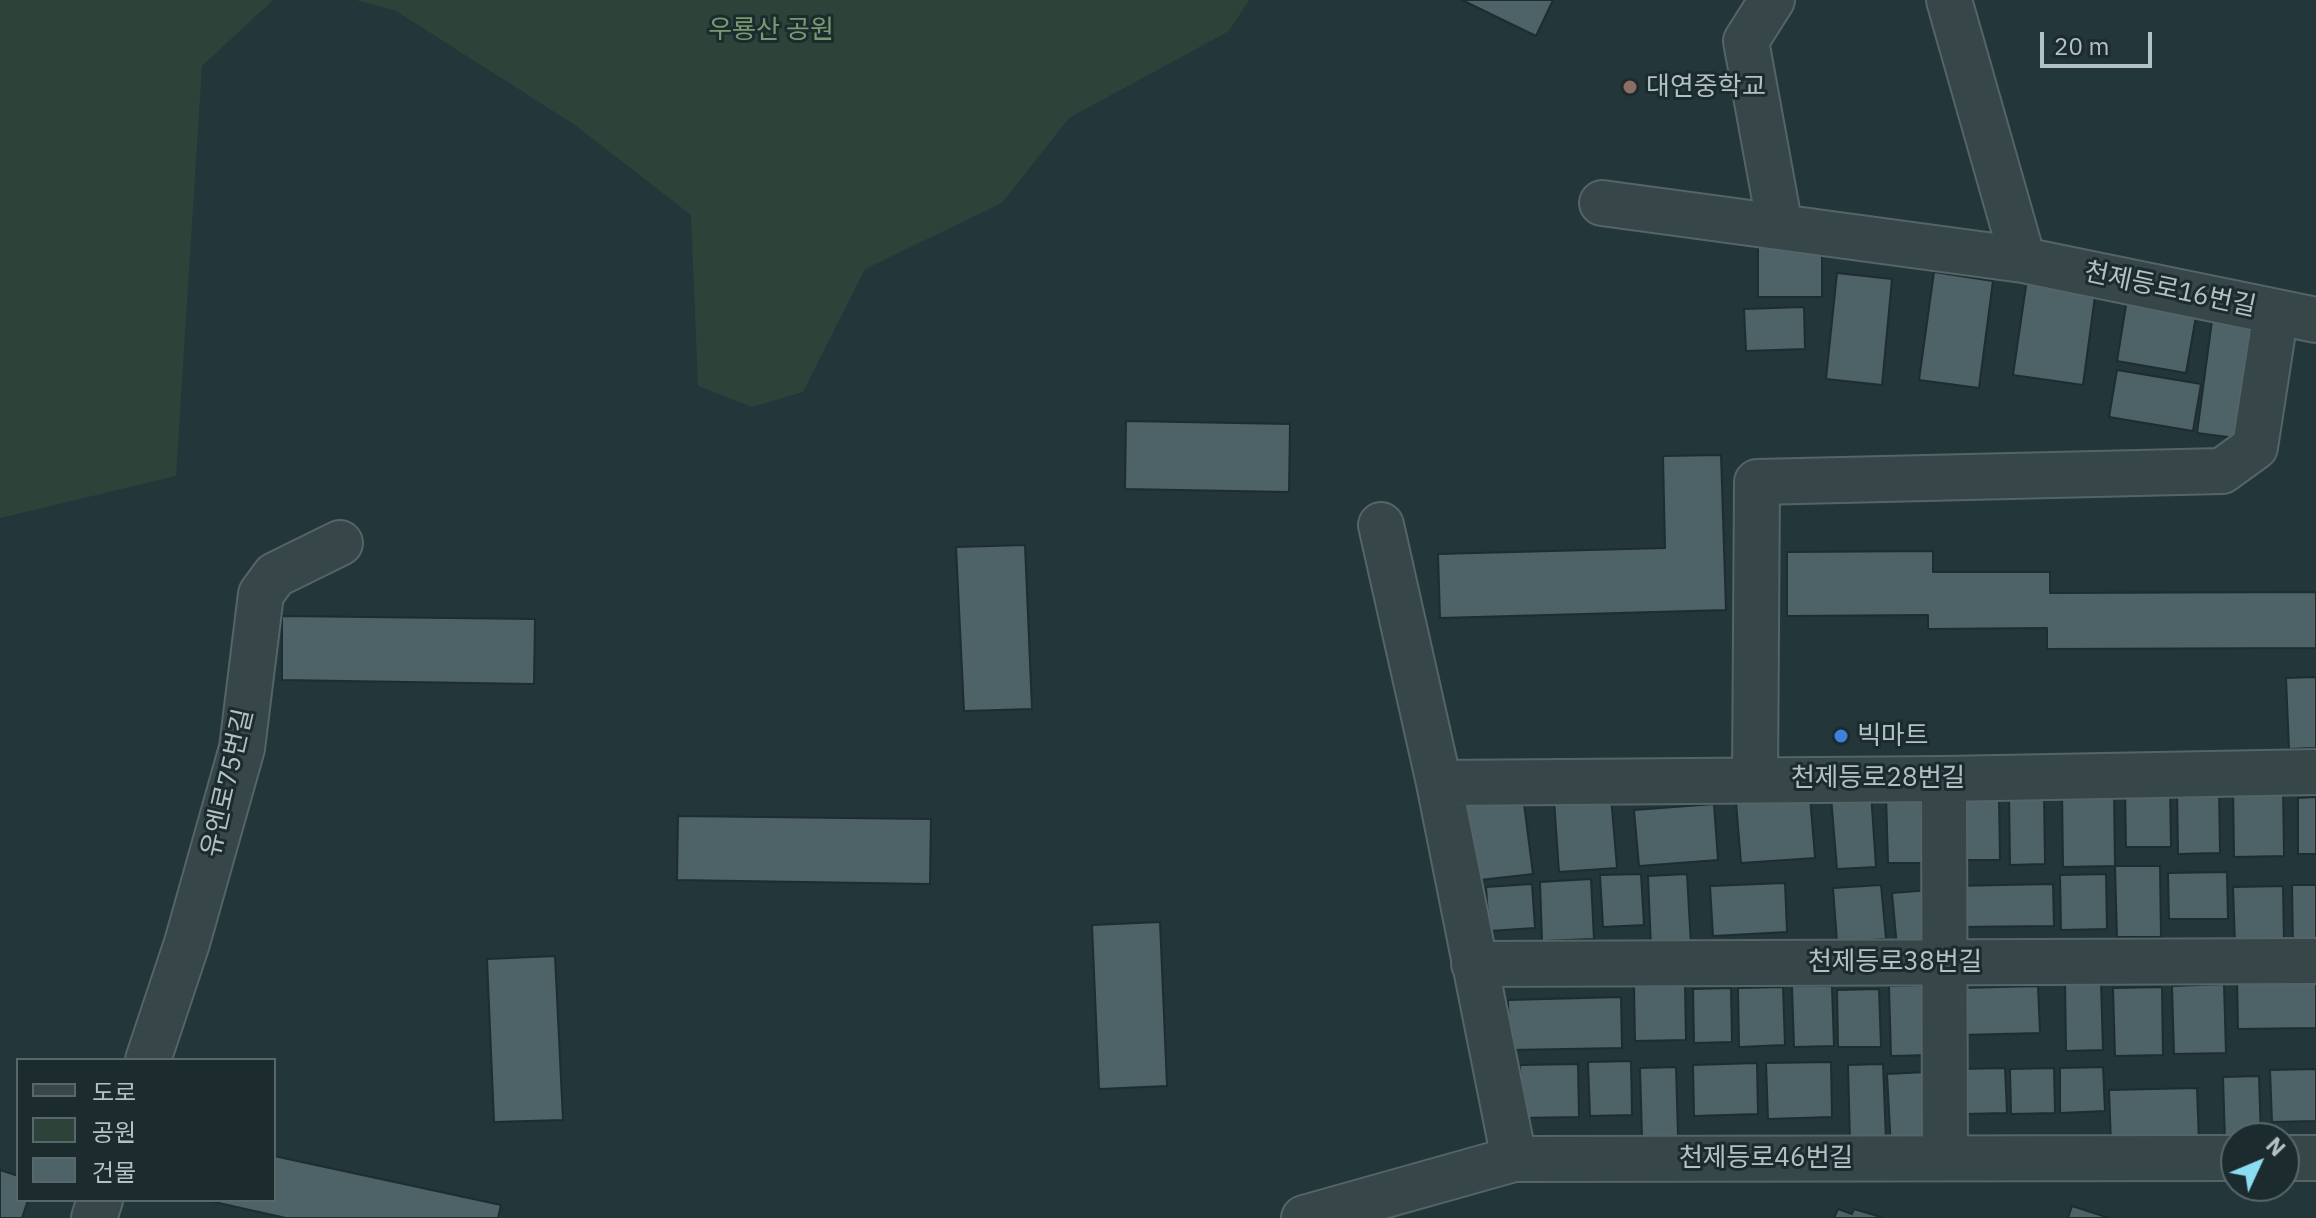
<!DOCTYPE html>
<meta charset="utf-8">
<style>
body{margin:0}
#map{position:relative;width:2316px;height:1218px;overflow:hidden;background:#233639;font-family:"IBM Plex Sans","Noto Sans KR",sans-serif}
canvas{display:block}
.legend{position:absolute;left:16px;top:1058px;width:260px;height:144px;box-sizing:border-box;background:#1c2b2e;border:2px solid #58676a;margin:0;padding:10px 14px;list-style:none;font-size:24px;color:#b2c1c5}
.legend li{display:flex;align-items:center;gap:16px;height:40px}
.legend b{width:40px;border:2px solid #58676a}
.north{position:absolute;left:2220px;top:1122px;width:80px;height:80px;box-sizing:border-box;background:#1c2b2e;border:2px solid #58676a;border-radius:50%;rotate:46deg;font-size:22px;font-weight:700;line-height:32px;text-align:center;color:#b2c1c5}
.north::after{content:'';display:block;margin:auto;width:28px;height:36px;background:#8addf2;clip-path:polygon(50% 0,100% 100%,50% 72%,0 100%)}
.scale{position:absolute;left:2040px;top:32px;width:112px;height:36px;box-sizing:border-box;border:4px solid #b2c1c5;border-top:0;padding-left:10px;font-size:24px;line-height:28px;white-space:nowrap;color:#b2c1c5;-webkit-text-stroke:6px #1c2b2e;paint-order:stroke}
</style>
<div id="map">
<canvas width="2316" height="1218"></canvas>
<ul class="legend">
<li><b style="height:10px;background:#374649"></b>도로</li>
<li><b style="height:22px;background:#2d4339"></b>공원</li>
<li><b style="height:22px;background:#4e6367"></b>건물</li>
</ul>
<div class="north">N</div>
<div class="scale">20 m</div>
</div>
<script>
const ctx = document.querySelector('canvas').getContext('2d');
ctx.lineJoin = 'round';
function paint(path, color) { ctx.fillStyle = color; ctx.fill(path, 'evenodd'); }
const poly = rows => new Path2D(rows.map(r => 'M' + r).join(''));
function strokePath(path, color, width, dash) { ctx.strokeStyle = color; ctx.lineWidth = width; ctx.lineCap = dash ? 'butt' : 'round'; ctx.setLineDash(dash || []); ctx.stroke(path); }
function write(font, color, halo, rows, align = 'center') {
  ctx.font = font + ' "IBM Plex Sans","Noto Sans KR",sans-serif'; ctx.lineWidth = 6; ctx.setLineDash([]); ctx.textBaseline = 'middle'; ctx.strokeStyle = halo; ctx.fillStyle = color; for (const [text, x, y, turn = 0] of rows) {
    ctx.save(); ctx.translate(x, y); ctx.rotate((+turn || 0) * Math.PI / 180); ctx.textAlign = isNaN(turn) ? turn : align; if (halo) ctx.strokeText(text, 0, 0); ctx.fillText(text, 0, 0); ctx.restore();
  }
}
paint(poly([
 [0,0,273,0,202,66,176,476,0,518],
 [356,0,1249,0,1229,31,1069,118,1002,203,865,269,803,392,752,407,698,386,691,215,575,125,396,11]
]), '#2d4339');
const building = poly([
 [1462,0,1553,0,1536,36,1462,0],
 [1758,246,1822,247,1822,297,1758,297,1758,246],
 [1934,272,1993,281,1979,388,1919,380,1934,272],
 [1837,273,1892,279,1882,385,1826,379,1837,273],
 [2027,279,2096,289,2083,385,2013,375,2027,279],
 [2128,293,2198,305,2186,373,2117,361,2128,293],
 [1804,307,1805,349,1746,351,1744,309,1804,307],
 [2213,313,2258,320,2243,439,2197,433,2213,313],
 [2117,370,2201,384,2193,431,2109,417,2117,370],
 [1126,421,1290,424,1289,492,1125,489,1126,421],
 [1721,455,1726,610,1440,618,1438,554,1665,548,1663,456,1721,455],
 [1025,545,1032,709,964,711,956,547,1025,545],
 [1933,551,1933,572,2050,572,2050,593,2316,592,2316,648,2047,649,2047,628,1928,629,1928,615,1787,616,1787,552,1933,551],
 [282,616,535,619,534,684,282,680,282,616],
 [2316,677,2316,748,2289,749,2286,678,2316,677],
 [2283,783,2284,856,2234,857,2233,784,2283,783],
 [2125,786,2170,786,2171,847,2126,847,2125,786],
 [2177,787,2219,787,2220,853,2178,854,2177,787],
 [1522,788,1533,874,1471,881,1461,795,1522,788],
 [2062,790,2114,790,2115,866,2063,867,2062,790],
 [2044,792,2045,864,2010,865,2009,793,2044,792],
 [1871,793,1876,867,1837,869,1831,797,1871,793],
 [1886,795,1921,795,1923,863,1888,863,1886,795],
 [1611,796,1617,868,1559,872,1554,800,1611,796],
 [1810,796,1815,858,1741,863,1736,802,1810,796],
 [2316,797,2316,854,2298,854,2298,798,2316,797],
 [1999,798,2000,860,1962,860,1961,799,1999,798],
 [1714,804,1718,860,1639,866,1634,810,1714,804],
 [678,816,931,819,930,884,677,880,678,816],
 [2115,866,2160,866,2161,937,2117,937,2115,866],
 [2227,872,2228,919,2169,919,2168,873,2227,872],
 [1641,874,1644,925,1603,927,1600,875,1641,874],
 [1687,874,1691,946,1651,947,1648,876,1687,874],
 [2106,874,2107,929,2061,930,2060,875,2106,874],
 [1591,879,1594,939,1542,941,1540,882,1591,879],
 [1785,883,1787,932,1713,936,1710,886,1785,883],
 [1532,884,1535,928,1489,931,1486,887,1532,884],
 [2053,884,2054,926,1952,927,1952,886,2053,884],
 [1881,885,1886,939,1837,942,1833,888,1881,885],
 [2292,885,2316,885,2316,945,2293,945,2292,885],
 [2283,886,2284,943,2235,944,2233,887,2283,886],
 [1931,890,1934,944,1897,947,1892,893,1931,890],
 [1160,922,1167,1086,1099,1089,1092,925,1160,922],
 [555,956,563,1120,494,1122,487,959,555,956],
 [2316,978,2316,1028,2238,1029,2237,979,2316,978],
 [2101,981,2103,1050,2066,1051,2065,982,2101,981],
 [2224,984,2226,1053,2174,1054,2172,986,2224,984],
 [1685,985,1686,1040,1635,1041,1634,986,1685,985],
 [1928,985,1929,1055,1891,1056,1889,986,1928,985],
 [1792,986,1832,986,1834,1046,1794,1047,1792,986],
 [2038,986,2040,1033,1961,1035,1960,988,2038,986],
 [1783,987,1785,1045,1739,1047,1738,988,1783,987],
 [2162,987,2163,1055,2115,1056,2113,988,2162,987],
 [1731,988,1732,1042,1694,1043,1693,989,1731,988],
 [1879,989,1881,1047,1838,1047,1837,990,1879,989],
 [1621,997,1622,1048,1509,1050,1508,1000,1621,997],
 [1631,1061,1632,1115,1590,1116,1588,1062,1631,1061],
 [1831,1062,1832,1117,1768,1119,1766,1063,1831,1062],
 [1757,1063,1758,1114,1694,1116,1693,1065,1757,1063],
 [1578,1064,1579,1117,1521,1118,1520,1065,1578,1064],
 [1883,1064,1886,1141,1850,1142,1848,1065,1883,1064],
 [1676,1067,1678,1136,1642,1137,1640,1068,1676,1067],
 [2103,1067,2105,1111,2060,1113,2060,1068,2103,1067],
 [2005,1068,2007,1113,1963,1114,1961,1069,2005,1068],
 [2054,1068,2055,1113,2011,1114,2010,1069,2054,1068],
 [2316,1069,2316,1121,2272,1122,2270,1070,2316,1069],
 [1927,1072,1931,1146,1891,1148,1887,1074,1927,1072],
 [2259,1076,2261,1138,2236,1138,2225,1142,2223,1077,2259,1076],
 [2197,1088,2199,1142,2111,1144,2109,1090,2197,1088],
 [274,1156,501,1205,498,1218,286,1218,205,1200,274,1200,274,1156],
 [0,1170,18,1176,18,1200,28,1200,22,1218,0,1218,0,1170],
 [2072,1206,2109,1218,2068,1218,2072,1206],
 [1838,1209,1852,1214,1854,1209,1884,1218,1834,1218,1838,1209]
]);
paint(building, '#4e6367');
strokePath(building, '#1e2d30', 2);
const minor = poly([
 [1772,0,1746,41,1780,227],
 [1949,0,2023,260],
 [1602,203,2023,260,2316,320],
 [1381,525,1439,783,1514,1159],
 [1755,779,1757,482,2222,471,2255,447,2276,312],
 [1944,779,1945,1158],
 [1439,783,1944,779,2316,772],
 [1474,964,2316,961],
 [148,1060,187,943,242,748,261,594,275,575,340,543],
 [2284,1158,2316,1158],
 [94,1218,100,1200],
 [1304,1218,1514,1159,2236,1158]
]);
strokePath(minor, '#556467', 48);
strokePath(minor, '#374649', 44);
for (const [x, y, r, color] of [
 [1630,87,8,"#8d6e63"],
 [1841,736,8,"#3f7fe0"]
]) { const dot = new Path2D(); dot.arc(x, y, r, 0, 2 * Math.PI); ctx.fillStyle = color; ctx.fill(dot); strokePath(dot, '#1c2b2e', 3); }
write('26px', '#799a71', '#1c2b2e', [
 ["우룡산 공원",771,30]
]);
write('26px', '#b2c1c5', '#1c2b2e', [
 ["대연중학교",1646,87],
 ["빅마트",1857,736]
], 'left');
write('26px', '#b2c1c5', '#1c2b2e', [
 ["천제등로16번길",2170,290,12],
 ["천제등로28번길",1878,778],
 ["유엔로75번길",228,783,-77],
 ["천제등로38번길",1895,962],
 ["천제등로46번길",1766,1158]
]);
</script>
